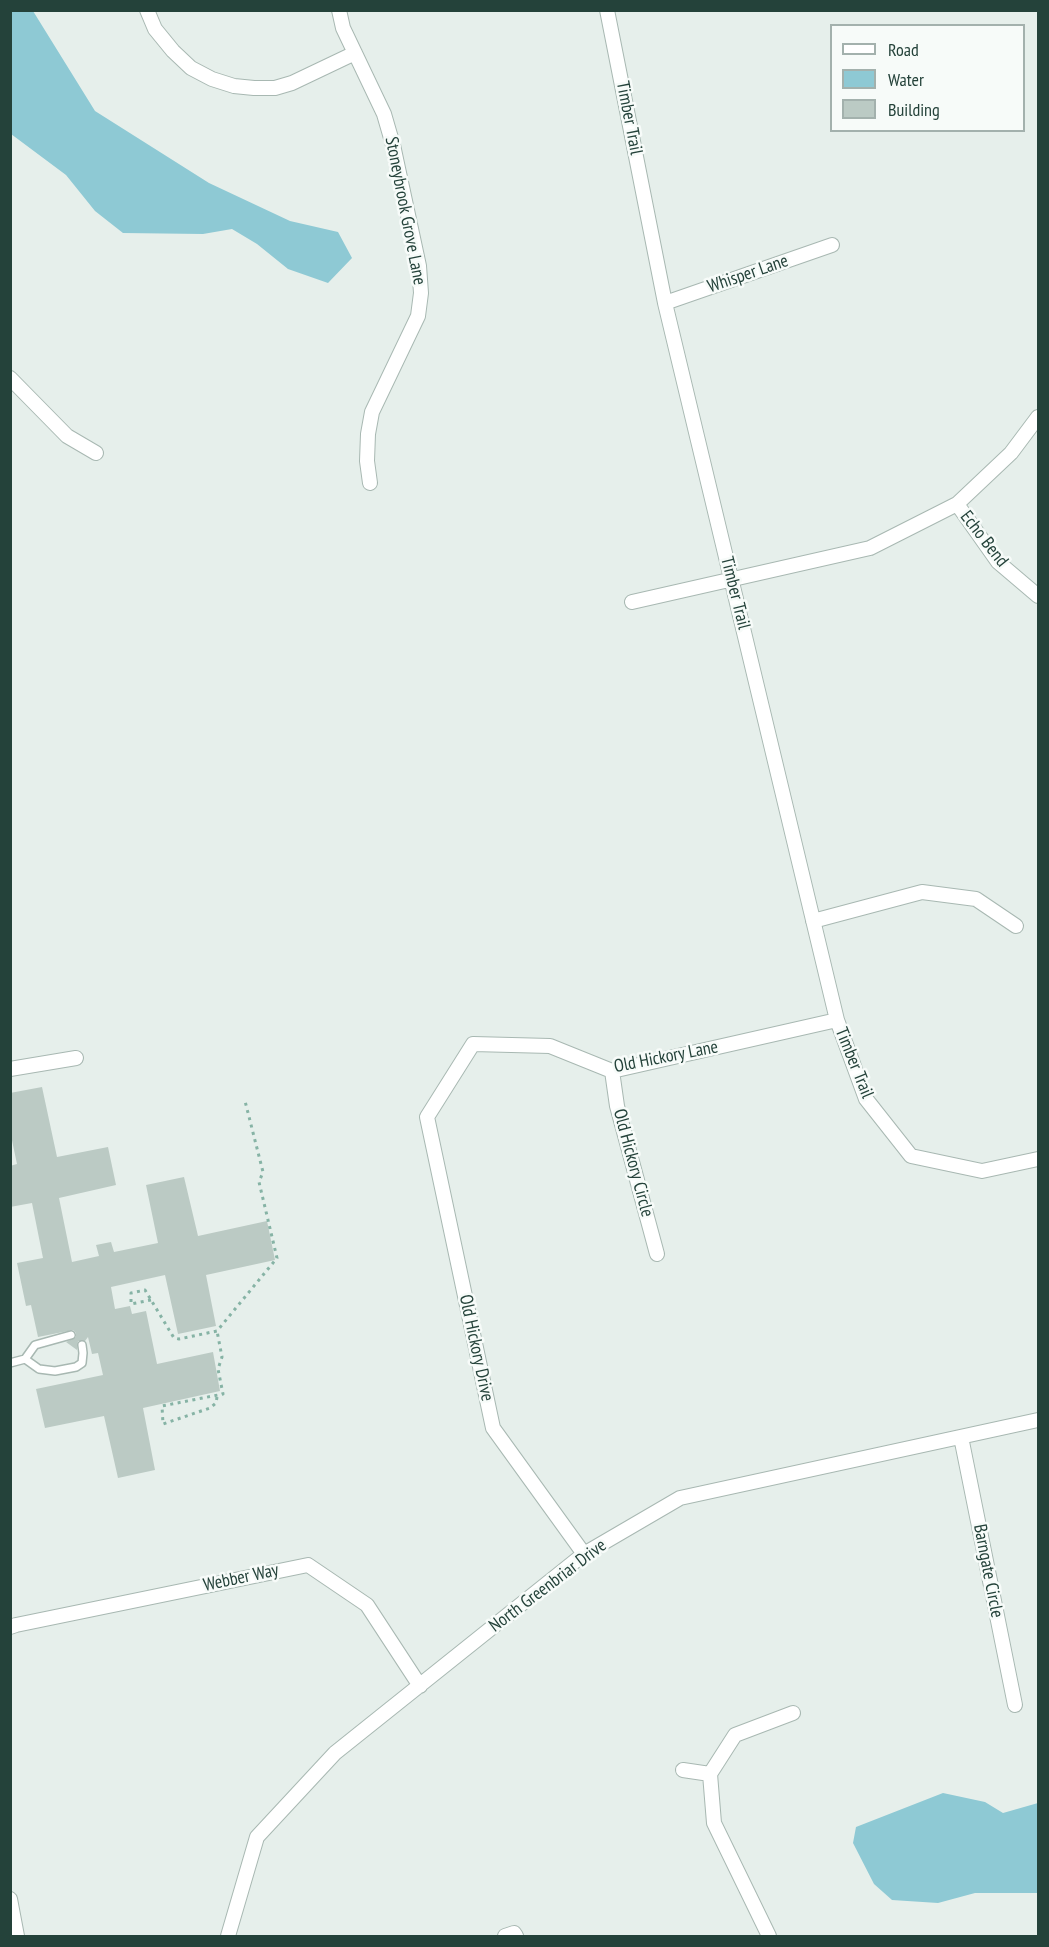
<!DOCTYPE html>
<style>
body{margin:0}
#map{position:relative;width:1049px;height:1947px;overflow:hidden;background:#e6efeb;font-family:"PT Sans Narrow",sans-serif}
canvas{display:block}
.frame{position:absolute;inset:0;border:12px solid #24423a;pointer-events:none}
.legend{position:absolute;left:830px;top:24px;width:195px;height:108px;box-sizing:border-box;background:#f7fbf9;border:2px solid #a3b1ad;margin:0;padding:8px 10px;list-style:none;font-size:18px;color:#24423a}
.legend li{display:flex;align-items:center;gap:12px;height:30px}
.legend b{width:30px;border:2px solid #a3b1ad}
</style>
<div id="map">
<canvas width="1049" height="1947"></canvas>
<div class="frame"></div>
<ul class="legend">
<li><b style="height:8px;background:#fff"></b>Road</li>
<li><b style="height:16px;background:#8ec9d4"></b>Water</li>
<li><b style="height:16px;background:#bbcac4"></b>Building</li>
</ul>
</div>
<script>
const ctx = document.querySelector('canvas').getContext('2d');
ctx.lineJoin = 'round';
function paint(path, color) { ctx.fillStyle = color; ctx.fill(path, 'evenodd'); }
const poly = rows => new Path2D(rows.map(r => 'M' + r).join(''));
function strokePath(path, color, width, dash) { ctx.strokeStyle = color; ctx.lineWidth = width; ctx.lineCap = dash ? 'butt' : 'round'; ctx.setLineDash(dash || []); ctx.stroke(path); }
function write(font, color, halo, rows, align = 'center') {
  ctx.font = font + ' "PT Sans Narrow",sans-serif'; ctx.lineWidth = 5; ctx.setLineDash([]); ctx.textBaseline = 'middle'; ctx.strokeStyle = halo; ctx.fillStyle = color; for (const [text, x, y, turn = 0] of rows) {
    ctx.save(); ctx.translate(x, y); ctx.rotate((+turn || 0) * Math.PI / 180); ctx.textAlign = isNaN(turn) ? turn : align; if (halo) ctx.strokeText(text, 0, 0); ctx.fillText(text, 0, 0); ctx.restore();
  }
}
paint(poly([
 [10,11,33,11,95,111,209,183,290,221,338,232,352,258,328,283,288,269,257,244,232,229,203,234,123,233,95,211,66,175,11,134],
 [943,1793,985,1802,1003,1813,1038,1803,1038,1893,975,1893,938,1903,892,1900,874,1884,853,1843,856,1827]
]), '#8ec9d4');
paint(poly([
 [42,1087,57,1157,108,1147,116,1185,59,1198,72,1262,99,1256,96,1245,111,1242,114,1252,158,1243,146,1185,184,1177,198,1236,267,1221,275,1260,206,1275,216,1326,178,1334,165,1275,111,1287,115,1309,130,1306,132,1314,146,1311,157,1364,213,1352,220,1391,143,1408,155,1470,118,1478,104,1416,45,1428,36,1389,103,1375,98,1353,92,1354,88,1337,85,1341,78,1341,77,1350,66,1342,76,1337,76,1333,73,1330,38,1337,31,1305,26,1306,17,1263,43,1258,32,1203,10,1207,10,1166,17,1164,10,1131,10,1093]
]), '#bbcac4');
const service = poly([
 [25,1359,35,1345,71,1335],
 [10,1363,25,1359,39,1369,55,1371,76,1367,82,1363,83,1353,82,1345]
]);
const minor = poly([
 [147,10,155,29,173,51,191,68,212,79,234,86,254,88,275,88,292,83,355,53],
 [339,10,343,28,384,114,393,145,419,266,421,293,418,316,372,412,368,434,367,461,370,483],
 [607,10,665,303,837,1020,866,1099,911,1156,982,1171,1038,1159],
 [665,303,832,245],
 [10,378,67,436,96,453],
 [957,504,998,562,1038,596],
 [632,602,870,548,957,504,1011,453,1038,417],
 [813,921,922,892,976,899,1016,926],
 [10,1069,76,1058],
 [612,1071,617,1106,657,1254],
 [961,1437,1015,1705],
 [584,1554,493,1428,427,1117,473,1044,550,1046,612,1071,837,1020],
 [10,1627,16,1625,308,1565,367,1605,420,1686],
 [683,1770,710,1774,735,1735,793,1713],
 [710,1774,714,1823,769,1936],
 [10,1899,17,1936],
 [228,1936,257,1837,335,1753,584,1554,680,1498,1038,1420],
 [505,1936,514,1933,516,1936]
]);
strokePath(service, '#a8b8b2', 10);
strokePath(minor, '#a8b8b2', 16);
strokePath(poly([
 [151,1300,131,1304,131,1293,145,1290,174,1338,179,1339,217,1331,277,1258,259,1182,263,1172,245,1101],
 [217,1397,216,1403,210,1408,163,1424,162,1406,223,1394,218,1369,222,1357,217,1331]
]), '#86b3a5', 3, [3, 4.5]);
strokePath(service, '#fff', 7);
strokePath(minor, '#fff', 14);
write('18px', '#24423a', '#f7fbf9', [
 ["Timber Trail",629,118,79],
 ["Stoneybrook Grove Lane",405,211,79],
 ["Whisper Lane",748,274,-19],
 ["Echo Bend",984,539,52],
 ["Timber Trail",735,593,76],
 ["Old Hickory Lane",666,1057,-11],
 ["Timber Trail",854,1063,68],
 ["Old Hickory Circle",633,1163,75],
 ["Old Hickory Drive",476,1348,78],
 ["Barngate Circle",988,1571,79],
 ["Webber Way",241,1578,-12],
 ["North Greenbriar Drive",548,1586,-37]
]);
</script>
